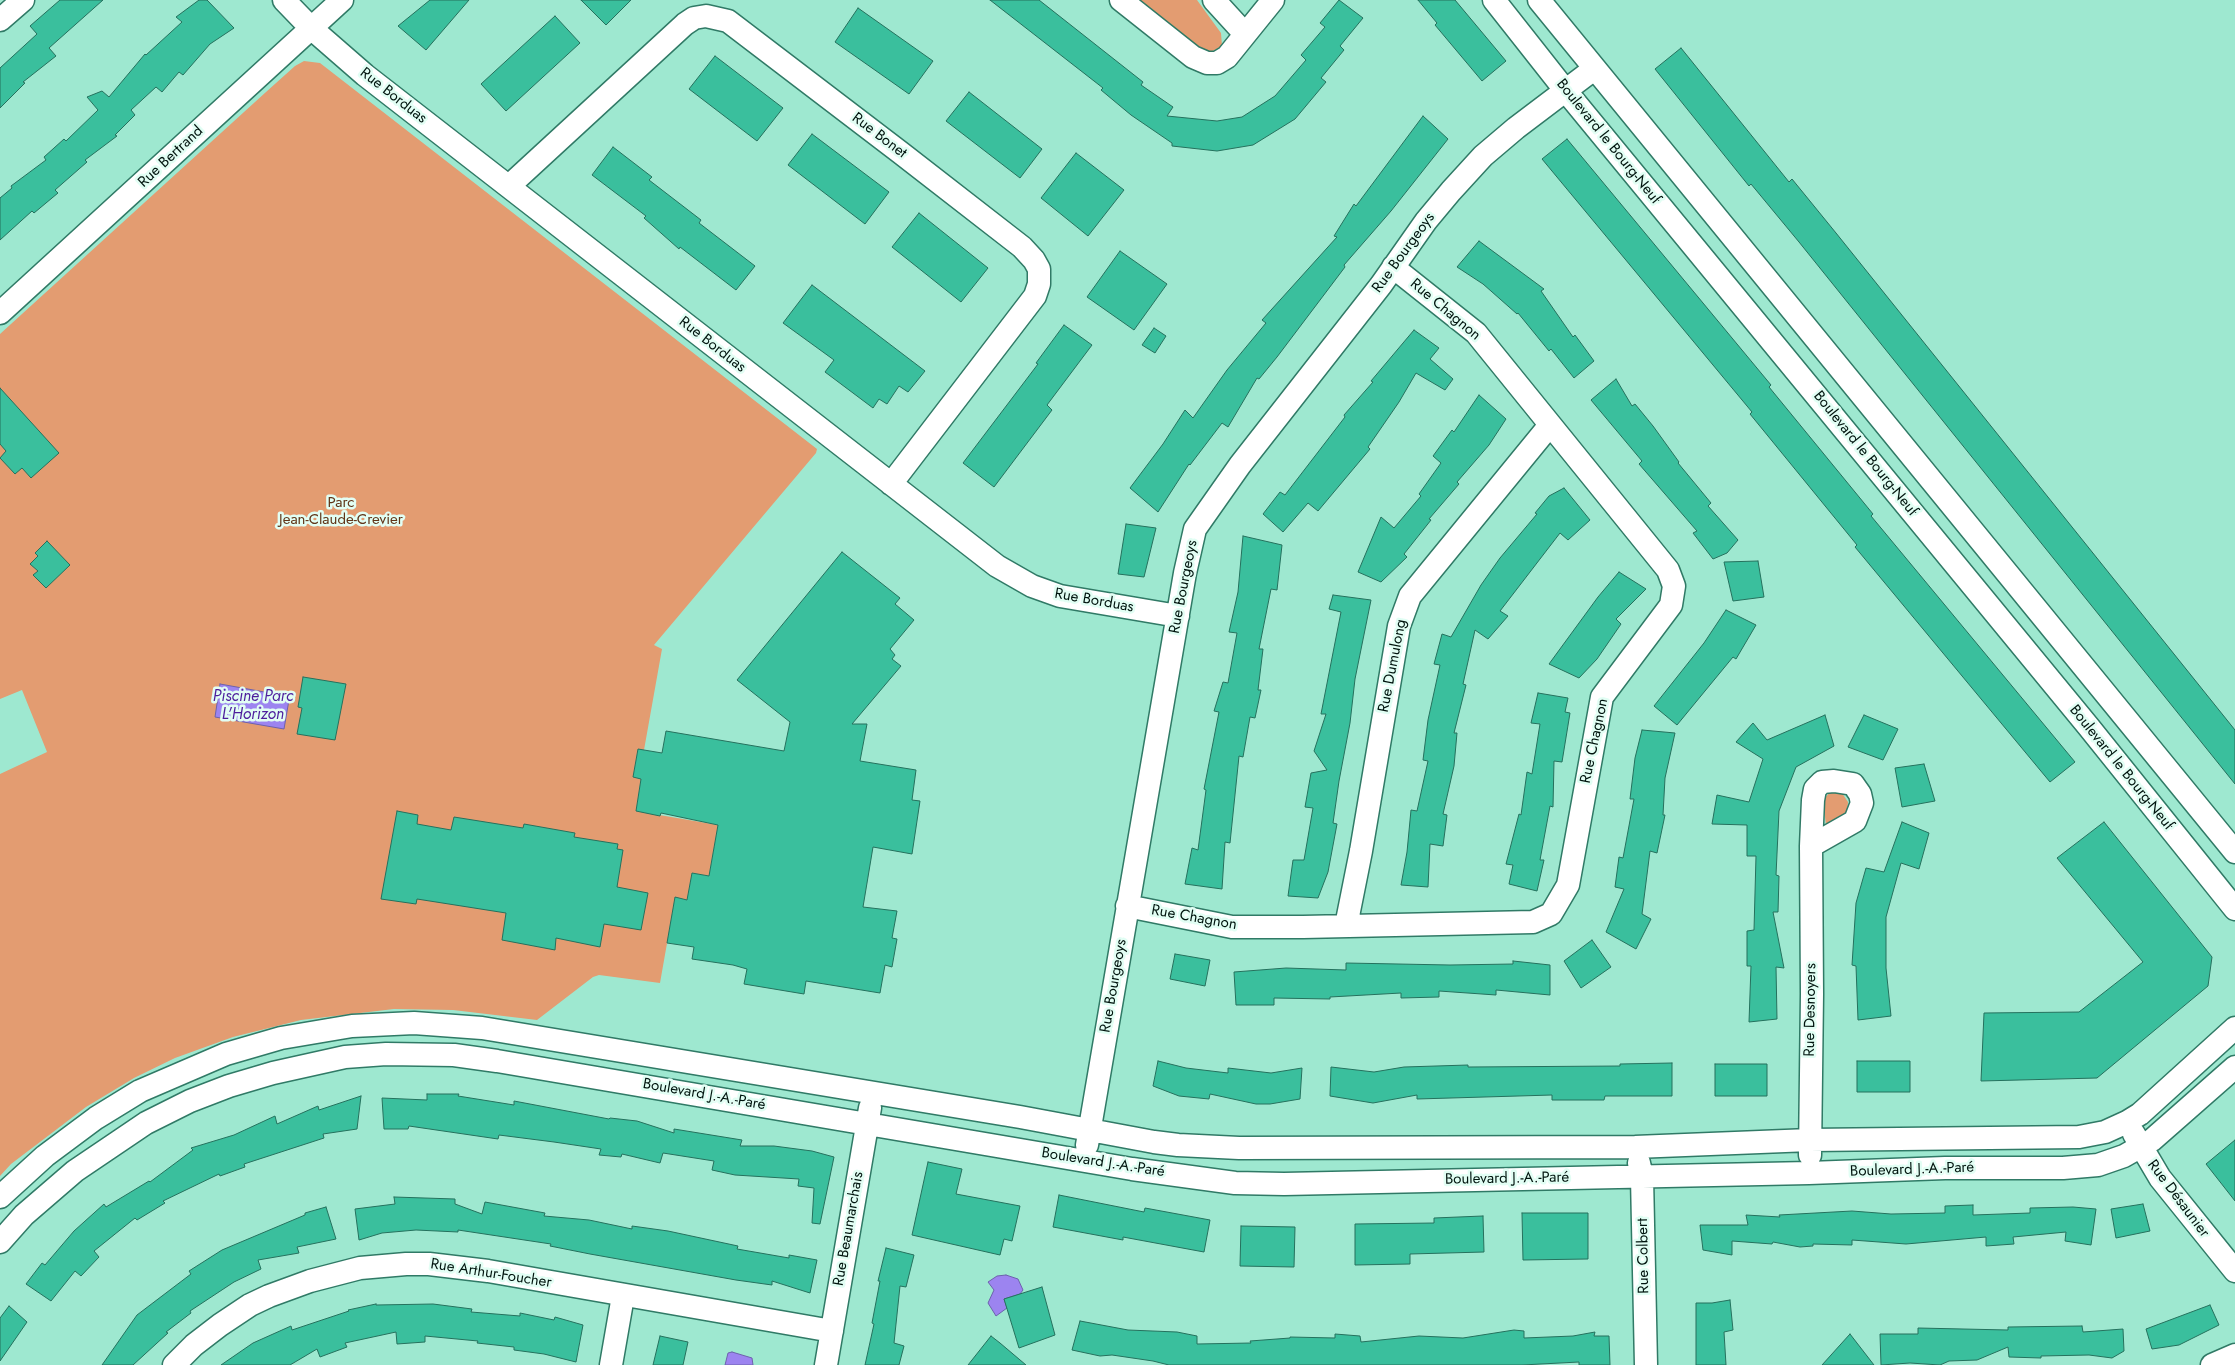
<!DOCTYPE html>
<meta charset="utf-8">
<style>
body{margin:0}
canvas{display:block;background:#9ee8d0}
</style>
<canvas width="2235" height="1365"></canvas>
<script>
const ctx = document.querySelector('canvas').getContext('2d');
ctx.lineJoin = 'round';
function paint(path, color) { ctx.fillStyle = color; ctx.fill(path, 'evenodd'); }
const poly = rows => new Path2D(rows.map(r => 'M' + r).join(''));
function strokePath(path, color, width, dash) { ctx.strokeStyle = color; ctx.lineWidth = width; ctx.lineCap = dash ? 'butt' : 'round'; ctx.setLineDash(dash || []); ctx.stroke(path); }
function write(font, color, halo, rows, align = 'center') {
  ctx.font = font + ' Jost,sans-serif'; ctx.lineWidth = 5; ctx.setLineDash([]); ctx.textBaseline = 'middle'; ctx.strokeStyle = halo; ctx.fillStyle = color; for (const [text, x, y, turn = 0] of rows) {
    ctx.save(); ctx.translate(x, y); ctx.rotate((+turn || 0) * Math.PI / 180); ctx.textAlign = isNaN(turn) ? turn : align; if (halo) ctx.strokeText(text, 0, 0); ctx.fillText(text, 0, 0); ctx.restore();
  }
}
paint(poly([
 [1140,0,1197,0,1221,33,1222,46,1209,53,1182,38,1157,17],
 [304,61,320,63,817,449,816,453,654,645,662,649,644,750,638,749,633,777,641,779,636,811,718,825,709,876,692,873,687,900,675,898,660,983,599,975,593,977,537,1020,453,1010,394,1009,301,1020,233,1037,175,1058,134,1078,86,1107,11,1164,0,1176,0,774,47,752,22,690,0,699,0,334,266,92,295,66],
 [1831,791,1842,793,1848,802,1847,812,1826,825,1823,800]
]), '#e39c71');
const water = poly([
 [220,684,281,695,283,692,290,694,284,729,215,717,220,684],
 [1006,1275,1018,1279,1023,1290,1020,1294,1004,1299,1007,1308,996,1316,988,1303,994,1290,988,1282,997,1276,1006,1275],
 [732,1352,752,1358,753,1365,725,1365,728,1353,732,1352]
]);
paint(water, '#9c84f0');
strokePath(water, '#6d62ac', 1);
const building = poly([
 [60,0,103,0,49,48,56,56,23,82,25,83,0,108,0,68,37,34,30,26,60,0],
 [199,0,207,0,234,28,210,44,183,75,179,72,162,92,156,87,131,110,135,115,115,135,117,136,85,160,87,162,55,190,58,193,34,213,32,211,0,240,0,198,12,188,11,186,46,160,44,157,64,139,66,141,98,110,87,97,102,91,109,97,145,54,146,55,182,22,176,17,199,0],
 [430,0,469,0,426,50,398,26,430,0],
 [581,0,631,0,606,25,581,0],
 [990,0,1039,0,1143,82,1141,85,1173,107,1167,116,1217,121,1242,117,1275,96,1306,60,1301,55,1325,27,1320,23,1339,0,1363,18,1340,46,1344,50,1321,78,1326,82,1295,119,1253,145,1217,151,1172,146,1172,143,1131,115,1101,90,1103,88,990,0],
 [1418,0,1455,0,1506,61,1482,81,1435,25,1437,23,1418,0],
 [858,8,933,61,909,94,835,42,858,8],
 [555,16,580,43,506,111,481,84,555,16],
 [1681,48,1789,182,1792,179,1836,233,2235,730,2235,784,1799,242,1751,184,1749,186,1655,69,1681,48],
 [715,56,783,108,757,141,689,89,715,56],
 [969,92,1042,149,1020,178,946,121,969,92],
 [1423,116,1448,139,1391,211,1344,265,1345,267,1277,357,1259,379,1257,378,1228,427,1222,423,1190,465,1189,464,1158,512,1130,488,1163,444,1185,410,1193,418,1227,370,1266,323,1262,320,1337,237,1334,236,1354,204,1356,206,1423,116],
 [812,134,889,192,865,224,788,165,812,134],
 [1567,139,1771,385,1769,387,1873,514,1871,516,2075,762,2050,782,1855,547,1857,545,1750,414,1752,412,1542,159,1567,139],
 [613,147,652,177,649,180,701,220,699,223,755,266,736,290,680,247,679,249,644,218,646,216,592,175,613,147],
 [1076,153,1124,190,1088,236,1041,198,1076,153],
 [919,213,988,268,961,302,892,247,919,213],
 [1479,241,1544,289,1541,291,1573,337,1575,335,1594,361,1574,378,1551,349,1549,351,1518,313,1517,314,1483,284,1457,267,1479,241],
 [1120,251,1167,284,1134,330,1087,297,1120,251],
 [812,285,925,371,908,392,899,386,887,404,879,399,873,408,825,372,834,360,783,323,812,285],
 [1064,325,1092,345,1047,405,1052,410,994,487,963,463,1038,364,1036,363,1064,325],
 [1154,328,1166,336,1155,353,1142,345,1154,328],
 [1414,330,1439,348,1430,359,1453,379,1445,390,1416,373,1399,402,1368,447,1370,449,1318,511,1308,503,1283,532,1263,514,1280,492,1285,495,1345,417,1344,415,1373,382,1371,381,1414,330],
 [1616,379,1632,406,1635,404,1653,426,1679,462,1678,463,1711,503,1708,506,1738,540,1727,553,1713,559,1693,533,1697,531,1639,464,1642,461,1591,400,1616,379],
 [0,388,59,453,31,478,22,468,15,474,0,458,6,451,0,444,0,388],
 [1479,395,1506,419,1489,445,1457,482,1459,484,1429,519,1431,520,1404,554,1407,557,1381,582,1358,572,1381,517,1394,528,1421,496,1419,494,1441,463,1433,456,1452,430,1454,432,1479,395],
 [1564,488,1590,520,1568,540,1560,533,1500,611,1508,616,1488,639,1475,630,1463,684,1466,685,1454,733,1457,733,1454,766,1443,814,1447,815,1443,846,1430,844,1428,887,1401,885,1407,852,1411,810,1417,811,1428,761,1423,760,1428,720,1440,665,1434,664,1442,634,1451,637,1481,585,1500,558,1537,514,1535,513,1549,496,1564,488],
 [1126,524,1156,528,1144,577,1118,574,1126,524],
 [1243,536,1282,545,1277,590,1271,589,1259,649,1263,649,1258,690,1261,690,1255,718,1250,717,1243,757,1239,756,1230,843,1225,842,1222,889,1185,884,1192,848,1198,850,1206,790,1204,789,1219,712,1214,711,1223,682,1228,683,1237,633,1229,632,1238,592,1243,536],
 [47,541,70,565,46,588,33,575,38,571,30,564,38,556,35,553,47,541],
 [842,552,900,598,895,604,914,620,890,649,895,655,892,659,901,666,852,724,867,724,860,761,916,770,912,800,920,801,912,854,873,847,863,907,897,911,892,938,897,939,892,967,885,965,880,993,806,981,804,994,744,984,747,969,733,965,692,959,694,947,667,943,675,897,687,900,692,873,709,876,718,825,661,813,660,816,636,811,641,779,633,777,638,749,662,753,666,731,784,751,790,722,737,680,842,552],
 [1758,561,1764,597,1733,601,1724,562,1758,561],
 [1619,572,1646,589,1616,619,1621,624,1597,659,1579,678,1549,664,1598,597,1619,572],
 [1333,595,1371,600,1355,679,1350,723,1339,781,1333,823,1337,824,1328,872,1318,898,1288,896,1293,860,1304,860,1313,808,1305,807,1311,773,1327,770,1314,751,1326,714,1321,714,1341,612,1329,609,1333,595],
 [1726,610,1756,625,1736,659,1733,657,1677,725,1654,706,1704,643,1726,610],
 [303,677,346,684,335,740,297,734,302,708,298,707,303,677],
 [1538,693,1568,698,1565,712,1570,713,1562,762,1554,761,1553,807,1550,806,1540,860,1544,860,1537,891,1509,884,1513,865,1506,864,1519,814,1521,815,1527,772,1532,774,1540,724,1531,723,1538,693],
 [1825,715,1834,746,1796,767,1779,811,1776,875,1779,876,1778,912,1773,912,1784,968,1776,967,1777,1019,1749,1022,1751,966,1747,966,1747,931,1754,930,1756,856,1747,856,1747,825,1712,824,1717,795,1749,802,1763,759,1736,742,1753,723,1767,740,1825,715],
 [1864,715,1898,729,1883,760,1848,747,1864,715],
 [1642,730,1675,733,1665,778,1663,815,1665,815,1657,853,1650,851,1642,914,1651,919,1636,949,1606,932,1624,889,1615,887,1619,857,1623,858,1634,799,1630,799,1635,758,1642,730],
 [1924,764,1935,801,1902,807,1895,768,1924,764],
 [397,811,418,815,417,824,451,830,454,817,523,828,524,824,575,833,574,837,618,844,617,849,623,850,617,887,648,893,641,930,604,924,600,947,556,938,555,950,502,940,506,913,417,899,416,904,381,899,397,811],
 [1902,822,1929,833,1919,869,1901,863,1886,917,1886,968,1891,1016,1858,1020,1856,966,1852,965,1856,903,1866,868,1884,872,1902,822],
 [2104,822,2212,957,2208,986,2097,1078,1981,1081,1984,1013,2079,1012,2143,962,2057,858,2104,822],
 [1592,940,1611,967,1581,988,1564,961,1592,940],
 [1175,954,1210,960,1205,986,1170,979,1175,954],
 [1513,961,1550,965,1550,995,1496,990,1496,995,1439,991,1439,997,1401,998,1401,993,1330,997,1330,999,1274,998,1274,1005,1236,1005,1234,972,1286,968,1346,970,1346,963,1450,965,1513,964,1513,961],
 [1158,1061,1186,1068,1228,1073,1228,1068,1271,1073,1302,1068,1300,1099,1270,1104,1256,1104,1210,1094,1209,1099,1179,1096,1153,1086,1158,1061],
 [1857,1061,1910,1061,1910,1092,1857,1092,1857,1061],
 [1672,1063,1672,1096,1605,1096,1604,1100,1552,1100,1552,1095,1417,1099,1417,1095,1373,1103,1330,1096,1331,1067,1374,1072,1404,1067,1468,1065,1468,1067,1620,1066,1620,1064,1672,1063],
 [1715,1064,1767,1064,1767,1096,1715,1096,1715,1064],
 [427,1094,459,1094,458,1096,514,1105,514,1101,609,1119,610,1118,637,1121,674,1133,674,1129,742,1140,740,1146,774,1146,812,1151,834,1157,820,1224,812,1223,814,1188,798,1186,799,1179,735,1175,712,1170,714,1161,663,1153,660,1163,622,1154,621,1157,599,1155,601,1149,554,1142,499,1135,498,1139,409,1126,408,1129,384,1129,382,1098,427,1100,427,1094],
 [361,1096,357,1129,323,1134,324,1138,244,1164,245,1167,220,1176,219,1174,163,1201,165,1203,137,1220,135,1218,94,1251,99,1257,81,1276,75,1271,51,1301,26,1284,42,1263,45,1265,74,1231,104,1204,106,1207,149,1181,150,1182,193,1150,191,1148,234,1135,275,1116,277,1124,318,1106,319,1110,361,1096],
 [2235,1140,2235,1201,2206,1164,2235,1140],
 [928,1162,962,1169,956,1194,1020,1206,1012,1241,1004,1239,1000,1255,912,1235,928,1162],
 [1059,1195,1144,1212,1145,1208,1210,1220,1204,1252,1123,1237,1123,1240,1053,1227,1059,1195],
 [394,1197,455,1199,455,1204,482,1214,485,1202,545,1213,544,1216,589,1220,632,1229,632,1226,668,1231,738,1246,737,1249,789,1258,789,1255,817,1260,810,1293,772,1281,772,1285,736,1280,590,1254,550,1246,551,1244,458,1230,458,1232,416,1230,382,1233,359,1240,355,1209,395,1204,394,1197],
 [2143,1204,2150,1231,2116,1238,2111,1209,2143,1204],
 [1973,1205,1973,1215,2030,1213,2030,1208,2073,1207,2096,1209,2091,1245,2065,1241,2066,1232,2013,1237,2014,1244,1986,1246,1986,1237,1906,1244,1852,1240,1852,1245,1813,1244,1813,1246,1800,1247,1773,1242,1772,1244,1732,1241,1732,1255,1703,1250,1700,1225,1748,1225,1746,1215,1780,1217,1779,1215,1852,1211,1891,1214,1945,1213,1945,1206,1973,1205],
 [326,1207,336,1239,297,1247,299,1253,258,1260,261,1269,234,1282,190,1311,191,1313,166,1332,168,1333,133,1365,102,1365,137,1315,191,1274,189,1271,222,1250,305,1215,305,1213,326,1207],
 [1522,1213,1588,1213,1588,1259,1523,1260,1522,1213],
 [1483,1216,1484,1252,1410,1254,1410,1264,1355,1265,1355,1224,1434,1223,1434,1218,1483,1216],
 [1241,1226,1295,1227,1294,1267,1240,1266,1241,1226],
 [886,1248,914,1255,906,1287,900,1286,894,1343,904,1346,899,1365,865,1365,874,1324,872,1323,880,1281,878,1281,886,1248],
 [1042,1287,1055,1335,1019,1348,1004,1299,1042,1287],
 [1730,1300,1733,1330,1724,1332,1726,1365,1696,1365,1696,1303,1712,1303,1730,1300],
 [376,1304,376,1305,433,1304,472,1309,471,1312,520,1316,520,1313,554,1320,555,1317,583,1325,576,1362,544,1354,514,1350,514,1347,477,1343,478,1341,425,1336,425,1342,397,1344,396,1332,345,1343,347,1347,320,1357,317,1349,290,1365,221,1365,253,1343,291,1326,292,1330,349,1311,348,1310,376,1304],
 [2210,1305,2219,1325,2179,1345,2152,1349,2146,1329,2210,1305],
 [9,1306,27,1322,0,1361,0,1318,9,1306],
 [1080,1321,1128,1330,1177,1332,1197,1336,1197,1344,1251,1343,1250,1341,1290,1338,1290,1337,1335,1338,1335,1334,1360,1336,1361,1342,1419,1336,1463,1338,1514,1330,1524,1331,1524,1338,1573,1336,1595,1332,1594,1336,1609,1336,1610,1365,1579,1365,1579,1362,1522,1365,1169,1365,1153,1361,1112,1355,1100,1356,1072,1350,1080,1321],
 [2082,1326,2083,1332,2123,1329,2124,1351,2112,1358,2089,1355,2041,1356,2041,1358,2009,1357,2008,1347,1977,1360,1949,1361,1940,1365,1910,1363,1881,1365,1880,1334,1918,1334,1918,1328,2008,1330,2008,1327,2082,1326],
 [1850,1334,1874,1365,1822,1365,1850,1334],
 [660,1336,688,1342,683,1365,653,1365,660,1336],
 [991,1336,1000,1343,1026,1365,968,1365,991,1336]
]);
paint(building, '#3abf9d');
strokePath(building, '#25715d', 1);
const minor = poly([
 [284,0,311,28,365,75,997,566,1032,586,1060,596,1178,616],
 [1121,0,1193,57,1207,63,1217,63,1227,57,1273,0],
 [1214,0,1245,34],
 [1494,0,1565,90,2088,726,2235,909],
 [1539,0,2235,852],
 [0,20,23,0],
 [509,186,685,24,694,18,706,16,728,21,901,153,1022,247,1034,260,1039,269,1039,284,1035,296,891,484],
 [0,313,342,0],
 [1127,906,1232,927,1303,927,1533,922,1551,914,1568,885,1602,697,1671,605,1674,586,1668,570,1476,333,1393,267],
 [1346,926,1361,851,1399,626,1410,596,1550,425],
 [2134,1134,2160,1178,2235,1271],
 [1087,1145,1185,573,1195,529,1240,465,1381,285,1426,221,1451,191,1483,156,1516,128,1594,69],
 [1810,1155,1812,994,1811,846,1813,800,1815,789,1822,782,1834,781,1853,784,1860,794,1862,803,1855,821,1811,846],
 [1639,1163,1642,1177,1646,1365],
 [0,1197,45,1156,96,1118,140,1091,226,1054,281,1038,352,1026,414,1023,482,1028,1020,1117,1154,1142,1178,1145,1239,1148,1635,1147,1810,1140,2079,1137,2105,1132,2127,1122,2140,1114,2235,1028],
 [0,1242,24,1215,75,1171,146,1123,190,1101,229,1086,273,1073,345,1057,386,1054,454,1055,497,1061,1132,1169,1235,1183,1284,1184,1809,1173,1945,1168,2063,1168,2098,1165,2124,1156,2152,1140,2235,1067],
 [174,1365,194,1345,220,1325,250,1305,269,1296,310,1281,360,1268,406,1264,429,1264,488,1271,832,1331],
 [611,1365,623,1296],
 [826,1365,870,1108],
 [2212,1365,2235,1355]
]);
strokePath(minor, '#307a66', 25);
strokePath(minor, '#fff', 22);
write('15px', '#00140e', '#e2fef4', [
 ["Rue Borduas",393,96,38],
 ["Rue Bonet",879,136,37],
 ["Boulevard le Bourg-Neuf",1608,142,51],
 ["Rue Bertrand",171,157,-43],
 ["Rue Bourgeoys",1404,253,-54],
 ["Rue Chagnon",1445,310,40],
 ["Rue Borduas",712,345,38],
 ["Boulevard le Bourg-Neuf",1865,454,51],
 ["Rue Bourgeoys",1184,587,-79],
 ["Rue Borduas",1094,601,10],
 ["Rue Dumulong",1393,666,-79],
 ["Rue Chagnon",1595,741,-78],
 ["Boulevard le Bourg-Neuf",2121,768,51],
 ["Rue Chagnon",1194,918,10],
 ["Rue Bourgeoys",1114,986,-80],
 ["Rue Desnoyers",1811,1010,-89],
 ["Boulevard J.-A.-Paré",704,1095,10],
 ["Boulevard J.-A.-Paré",1103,1163,9],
 ["Boulevard J.-A.-Paré",1912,1170,-2],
 ["Boulevard J.-A.-Paré",1507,1179,-1],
 ["Rue Désaunier",2178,1199,53],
 ["Rue Beaumarchais",849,1229,-80],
 ["Rue Colbert",1644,1256,-91],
 ["Rue Arthur-Foucher",491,1274,9]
]);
write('15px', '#603518', '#e2fef4', [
 ["Parc",341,503],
 ["Jean-Claude-Crevier",341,520]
]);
write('italic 16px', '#4d1e9d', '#e2fef4', [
 ["Piscine Parc",253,697],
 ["L'Horizon",253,715]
]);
</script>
